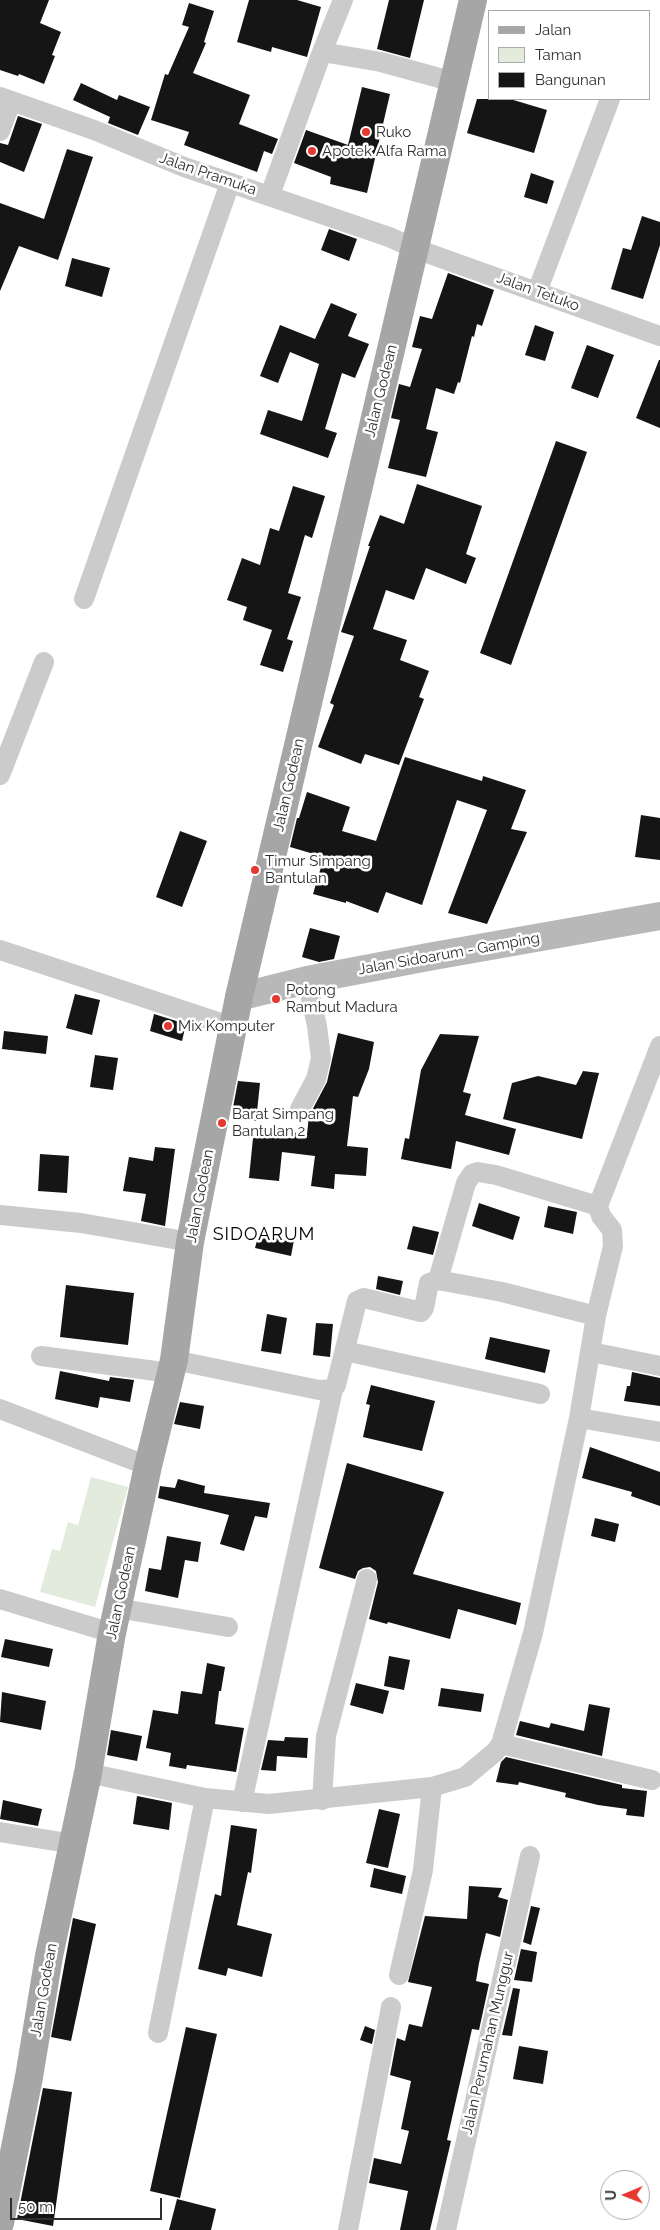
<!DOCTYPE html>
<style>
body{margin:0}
#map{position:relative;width:660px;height:2230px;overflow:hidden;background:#fff;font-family:Raleway,sans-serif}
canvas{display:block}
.legend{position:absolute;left:488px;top:10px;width:162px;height:90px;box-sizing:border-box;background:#fff;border:1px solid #ababab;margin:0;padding:6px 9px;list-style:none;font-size:15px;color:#2e2e2e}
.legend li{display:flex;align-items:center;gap:10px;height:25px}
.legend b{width:25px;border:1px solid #ababab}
.north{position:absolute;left:600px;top:2170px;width:50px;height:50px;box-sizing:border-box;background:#fff;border:1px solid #ababab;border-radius:50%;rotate:269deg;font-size:14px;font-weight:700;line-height:20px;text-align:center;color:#2e2e2e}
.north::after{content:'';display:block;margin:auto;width:18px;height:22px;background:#e43831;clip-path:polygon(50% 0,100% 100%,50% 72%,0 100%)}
.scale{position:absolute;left:10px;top:2198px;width:152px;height:22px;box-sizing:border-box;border:2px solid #2e2e2e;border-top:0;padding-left:6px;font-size:15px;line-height:18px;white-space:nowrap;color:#2e2e2e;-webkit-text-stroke:4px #fff;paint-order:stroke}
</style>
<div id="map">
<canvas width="660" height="2230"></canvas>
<ul class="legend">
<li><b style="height:6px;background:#a6a6a6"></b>Jalan</li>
<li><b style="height:14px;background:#e2ebdc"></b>Taman</li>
<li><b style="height:14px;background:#151515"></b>Bangunan</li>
</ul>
<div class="north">U</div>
<div class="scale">50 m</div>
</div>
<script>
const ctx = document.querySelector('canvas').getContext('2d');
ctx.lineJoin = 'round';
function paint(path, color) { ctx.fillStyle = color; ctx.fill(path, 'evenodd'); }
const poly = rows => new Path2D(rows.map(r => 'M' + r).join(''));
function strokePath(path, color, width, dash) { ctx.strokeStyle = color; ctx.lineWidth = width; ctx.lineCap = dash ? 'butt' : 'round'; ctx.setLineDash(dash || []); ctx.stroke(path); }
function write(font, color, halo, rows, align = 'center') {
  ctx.font = font + ' Raleway,sans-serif'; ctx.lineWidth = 5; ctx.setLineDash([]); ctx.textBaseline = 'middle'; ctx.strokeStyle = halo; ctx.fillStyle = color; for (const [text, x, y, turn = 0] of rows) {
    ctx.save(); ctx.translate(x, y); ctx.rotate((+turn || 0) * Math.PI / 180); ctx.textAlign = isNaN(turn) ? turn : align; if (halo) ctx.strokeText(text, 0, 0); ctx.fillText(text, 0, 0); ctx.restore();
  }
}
paint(poly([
 [91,1477,128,1487,95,1607,40,1592,52,1549,60,1551,68,1522,78,1525]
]), '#e2ebdc');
paint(poly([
 [0,0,49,0,40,23,61,32,52,55,55,56,44,84,19,74,18,76,0,70],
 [249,0,297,0,321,7,307,57,272,47,271,52,237,42],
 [389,0,424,0,410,58,377,49],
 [189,3,214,11,204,42,206,43,193,73,250,95,239,124,278,139,272,154,264,151,257,172,184,145,189,132,151,120,165,74,168,75,189,27,182,25],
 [81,83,117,100,119,95,150,107,138,135,108,123,110,117,73,100],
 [362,87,390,94,367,193,330,184,331,177,294,163,306,130,348,145],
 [477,99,510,99,547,110,534,153,467,133],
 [18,116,42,124,24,172,0,162,0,143,8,145],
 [67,149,93,157,58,260,19,246,0,291,0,203,44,219],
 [531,173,554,181,547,204,524,197],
 [642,216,660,222,660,245,643,299,611,289,623,248,631,250],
 [329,229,357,239,349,261,321,250],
 [72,258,110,268,102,297,65,286],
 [448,273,494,290,482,326,477,324,474,337,472,336,460,383,458,382,454,394,436,388,426,429,438,432,426,477,388,468,400,420,391,418,399,384,410,387,422,349,412,347,420,316,432,319],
 [331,303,357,314,348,336,369,344,355,378,342,373,325,429,337,433,328,458,260,434,268,410,302,421,319,364,290,352,278,383,260,376,280,325,315,339],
 [535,325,554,332,545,361,525,355],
 [587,345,614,355,598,398,571,388],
 [659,360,660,360,660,428,636,418],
 [556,441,587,452,511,665,480,653],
 [417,484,482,506,466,554,476,558,466,584,426,568,414,600,386,590,373,629,407,640,400,660,429,671,419,697,424,699,399,765,365,754,361,764,318,747,334,705,330,703,354,636,341,632,370,546,368,546,380,515,404,524],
 [293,486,325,496,312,538,305,535,288,593,301,597,287,639,293,641,283,672,260,665,272,630,243,620,247,607,227,600,242,558,260,565,270,528,279,531],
 [405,757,482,781,483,776,526,790,511,829,527,832,487,924,448,913,487,810,457,800,422,905,386,892,378,913,346,901,346,903,313,894,324,857,290,847,297,818,299,818,307,792,350,807,342,831,376,841],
 [641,815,660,818,660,860,635,857],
 [180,831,207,841,182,907,156,897],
 [310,928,340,936,334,959,319,962,302,957],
 [75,994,100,1000,92,1035,66,1028],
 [154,1014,186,1024,182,1041,150,1031],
 [4,1031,48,1036,46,1054,2,1049],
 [338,1033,374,1042,369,1069,358,1097,353,1096,347,1146,368,1148,366,1176,335,1174,334,1189,311,1186,315,1156,282,1152,279,1181,249,1178,254,1128,307,1134,309,1116,327,1082],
 [440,1034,479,1036,463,1092,471,1094,465,1115,516,1129,509,1155,456,1141,451,1169,401,1159,405,1138,409,1139,421,1070],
 [95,1055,118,1058,113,1090,90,1087],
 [583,1071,599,1073,582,1139,503,1119,512,1083,538,1076,576,1085],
 [238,1081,260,1083,256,1121,231,1118],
 [155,1147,175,1149,165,1226,141,1221,146,1194,123,1191,129,1157,153,1161],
 [40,1154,69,1156,67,1193,38,1191],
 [479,1203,520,1217,513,1240,472,1226],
 [548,1206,577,1212,573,1234,544,1227],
 [413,1226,439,1232,433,1255,407,1249],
 [259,1233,294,1240,291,1256,255,1248],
 [378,1276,403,1281,400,1295,376,1289],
 [66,1285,134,1293,128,1345,60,1337],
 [267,1314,287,1318,281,1354,261,1351],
 [316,1323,333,1324,330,1357,313,1355],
 [490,1337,550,1350,545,1373,485,1359],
 [60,1371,109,1381,110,1377,134,1380,130,1402,100,1397,98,1408,55,1399],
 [632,1372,660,1378,660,1406,624,1401,627,1386,630,1386],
 [371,1385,435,1401,422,1451,363,1437,370,1405,366,1404],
 [180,1402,204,1406,200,1429,174,1424],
 [590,1447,660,1472,660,1506,631,1496,632,1492,582,1478],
 [347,1463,444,1492,413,1574,521,1603,516,1625,458,1609,450,1639,388,1622,387,1624,369,1619,378,1582,376,1571,370,1567,363,1568,358,1571,355,1579,319,1568],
 [178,1479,205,1486,204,1493,270,1503,267,1518,255,1516,244,1551,220,1544,229,1515,158,1498,160,1486,175,1488],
 [595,1518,619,1524,615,1542,591,1536],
 [167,1536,201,1542,198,1562,185,1560,178,1598,145,1591,149,1568,161,1570],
 [5,1639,53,1649,49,1667,1,1657],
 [389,1656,410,1660,404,1690,384,1686],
 [207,1663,225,1667,221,1691,219,1691,215,1724,244,1728,236,1772,187,1765,186,1769,169,1766,171,1753,146,1748,153,1710,178,1714,181,1691,202,1694],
 [356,1683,389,1691,383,1714,350,1705],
 [441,1688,484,1694,481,1712,438,1706],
 [2,1692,46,1701,41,1730,0,1722],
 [589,1704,610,1708,602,1756,516,1735,520,1721,549,1728,551,1723,584,1731],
 [111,1730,142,1736,137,1761,107,1755],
 [285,1737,308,1738,307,1758,277,1756,276,1771,261,1770,268,1740,284,1741],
 [506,1757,622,1785,622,1788,647,1791,644,1817,626,1815,627,1809,598,1805,565,1797,566,1793,519,1782,518,1785,496,1782,501,1762],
 [137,1796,172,1803,169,1830,133,1824],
 [3,1800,42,1809,38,1826,0,1819],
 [379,1809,400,1814,388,1868,366,1863],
 [231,1825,257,1829,251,1873,248,1872,237,1925,272,1934,262,1977,228,1968,226,1976,198,1969,215,1894,221,1896],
 [374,1868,406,1876,402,1894,370,1887],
 [469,1886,502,1888,498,1897,508,1900,500,1937,486,1933,479,1963,476,1981,489,1984,479,2030,472,2029,447,2140,451,2141,430,2230,400,2230,408,2191,369,2183,374,2158,401,2164,409,2131,401,2129,411,2081,390,2075,397,2038,405,2041,409,2024,422,2027,432,1987,408,1982,425,1916,467,1919],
 [531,1906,540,1908,531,1945,523,1942],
 [73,1918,96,1924,71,2041,51,2037],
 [521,1949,537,1952,532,1982,514,1980],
 [513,1988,520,1989,512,2036,502,2035],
 [365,2026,375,2030,372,2044,360,2040],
 [186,2027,217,2034,180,2198,150,2191],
 [519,2046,548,2051,543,2084,513,2079],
 [43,2088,72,2092,53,2226,17,2219],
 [177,2199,216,2209,211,2230,169,2230]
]), '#151515');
strokePath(poly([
 [322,52,381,62,454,82],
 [0,97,94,130,184,167,389,237,416,249,660,336],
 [0,131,11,101],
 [270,195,322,52,343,0],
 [537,292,610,99],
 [84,599,230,183],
 [0,775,44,662],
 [0,950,233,1027],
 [300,1109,316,1079,321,1058,317,1026,307,980],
 [0,1215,81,1223,190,1242],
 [438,1280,466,1183,472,1174,478,1172,496,1175,598,1206],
 [345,1351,540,1394],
 [591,1352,660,1366],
 [41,1356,171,1373],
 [174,1360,319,1390,333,1389],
 [0,1409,148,1466],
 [579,1418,660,1432],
 [0,1599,112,1633],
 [117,1608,228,1627],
 [501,1744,652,1780],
 [88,1773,205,1798,269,1804,432,1787,465,1777,495,1752,501,1744,533,1633,579,1418,596,1316,613,1246,612,1230,601,1216,598,1206,660,1046],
 [322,1800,326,1736,367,1579],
 [242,1802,333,1389,336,1385,357,1301,364,1298,421,1312,424,1308,429,1283,438,1280,502,1292,596,1316],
 [0,1832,74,1844],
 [399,1975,423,1870,432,1787],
 [158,2033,205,1798],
 [348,2230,391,2007],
 [446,2230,530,1856]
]), '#cbcbcb', 20);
strokePath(poly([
 [239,997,307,980,428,957,660,916]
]), '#b8b8b8', 28);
strokePath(poly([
 [0,2223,29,2077,49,1956,88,1773,112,1633,148,1466,174,1360,190,1242,239,997,473,0]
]), '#a6a6a6', 28);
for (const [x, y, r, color] of [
 [366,132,5,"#e43831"],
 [312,151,5,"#e43831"],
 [255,870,5,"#e43831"],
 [276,999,5,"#e43831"],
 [168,1026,5,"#e43831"],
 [222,1123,5,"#e43831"]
]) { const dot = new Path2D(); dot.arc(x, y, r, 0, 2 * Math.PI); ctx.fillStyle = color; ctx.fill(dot); strokePath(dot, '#fff', 2); }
write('15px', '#2e2e2e', '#fff', [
 ["Ruko",376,132],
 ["Apotek Alfa Rama",322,151],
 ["Timur Simpang",265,861],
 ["Bantulan",265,878],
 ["Potong",286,990],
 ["Rambut Madura",286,1007],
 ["Mix Komputer",178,1026],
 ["Barat Simpang",232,1114],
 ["Bantulan 2",232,1131]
], 'left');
write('15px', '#2e2e2e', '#fff', [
 ["Jalan Pramuka",208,174,19],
 ["Jalan Tetuko",538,292,20],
 ["Jalan Godean",381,391,-76],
 ["Jalan Godean",289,785,-77],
 ["Jalan Sidoarum - Gamping",449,954,-10],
 ["Jalan Godean",200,1196,-79],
 ["Jalan Godean",121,1593,-78],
 ["Jalan Godean",44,1990,-80],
 ["Jalan Perumahan Munggur",488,2043,-77]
]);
ctx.letterSpacing = '1px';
write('18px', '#000', '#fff', [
 ["SIDOARUM",264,1235]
]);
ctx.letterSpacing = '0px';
</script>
